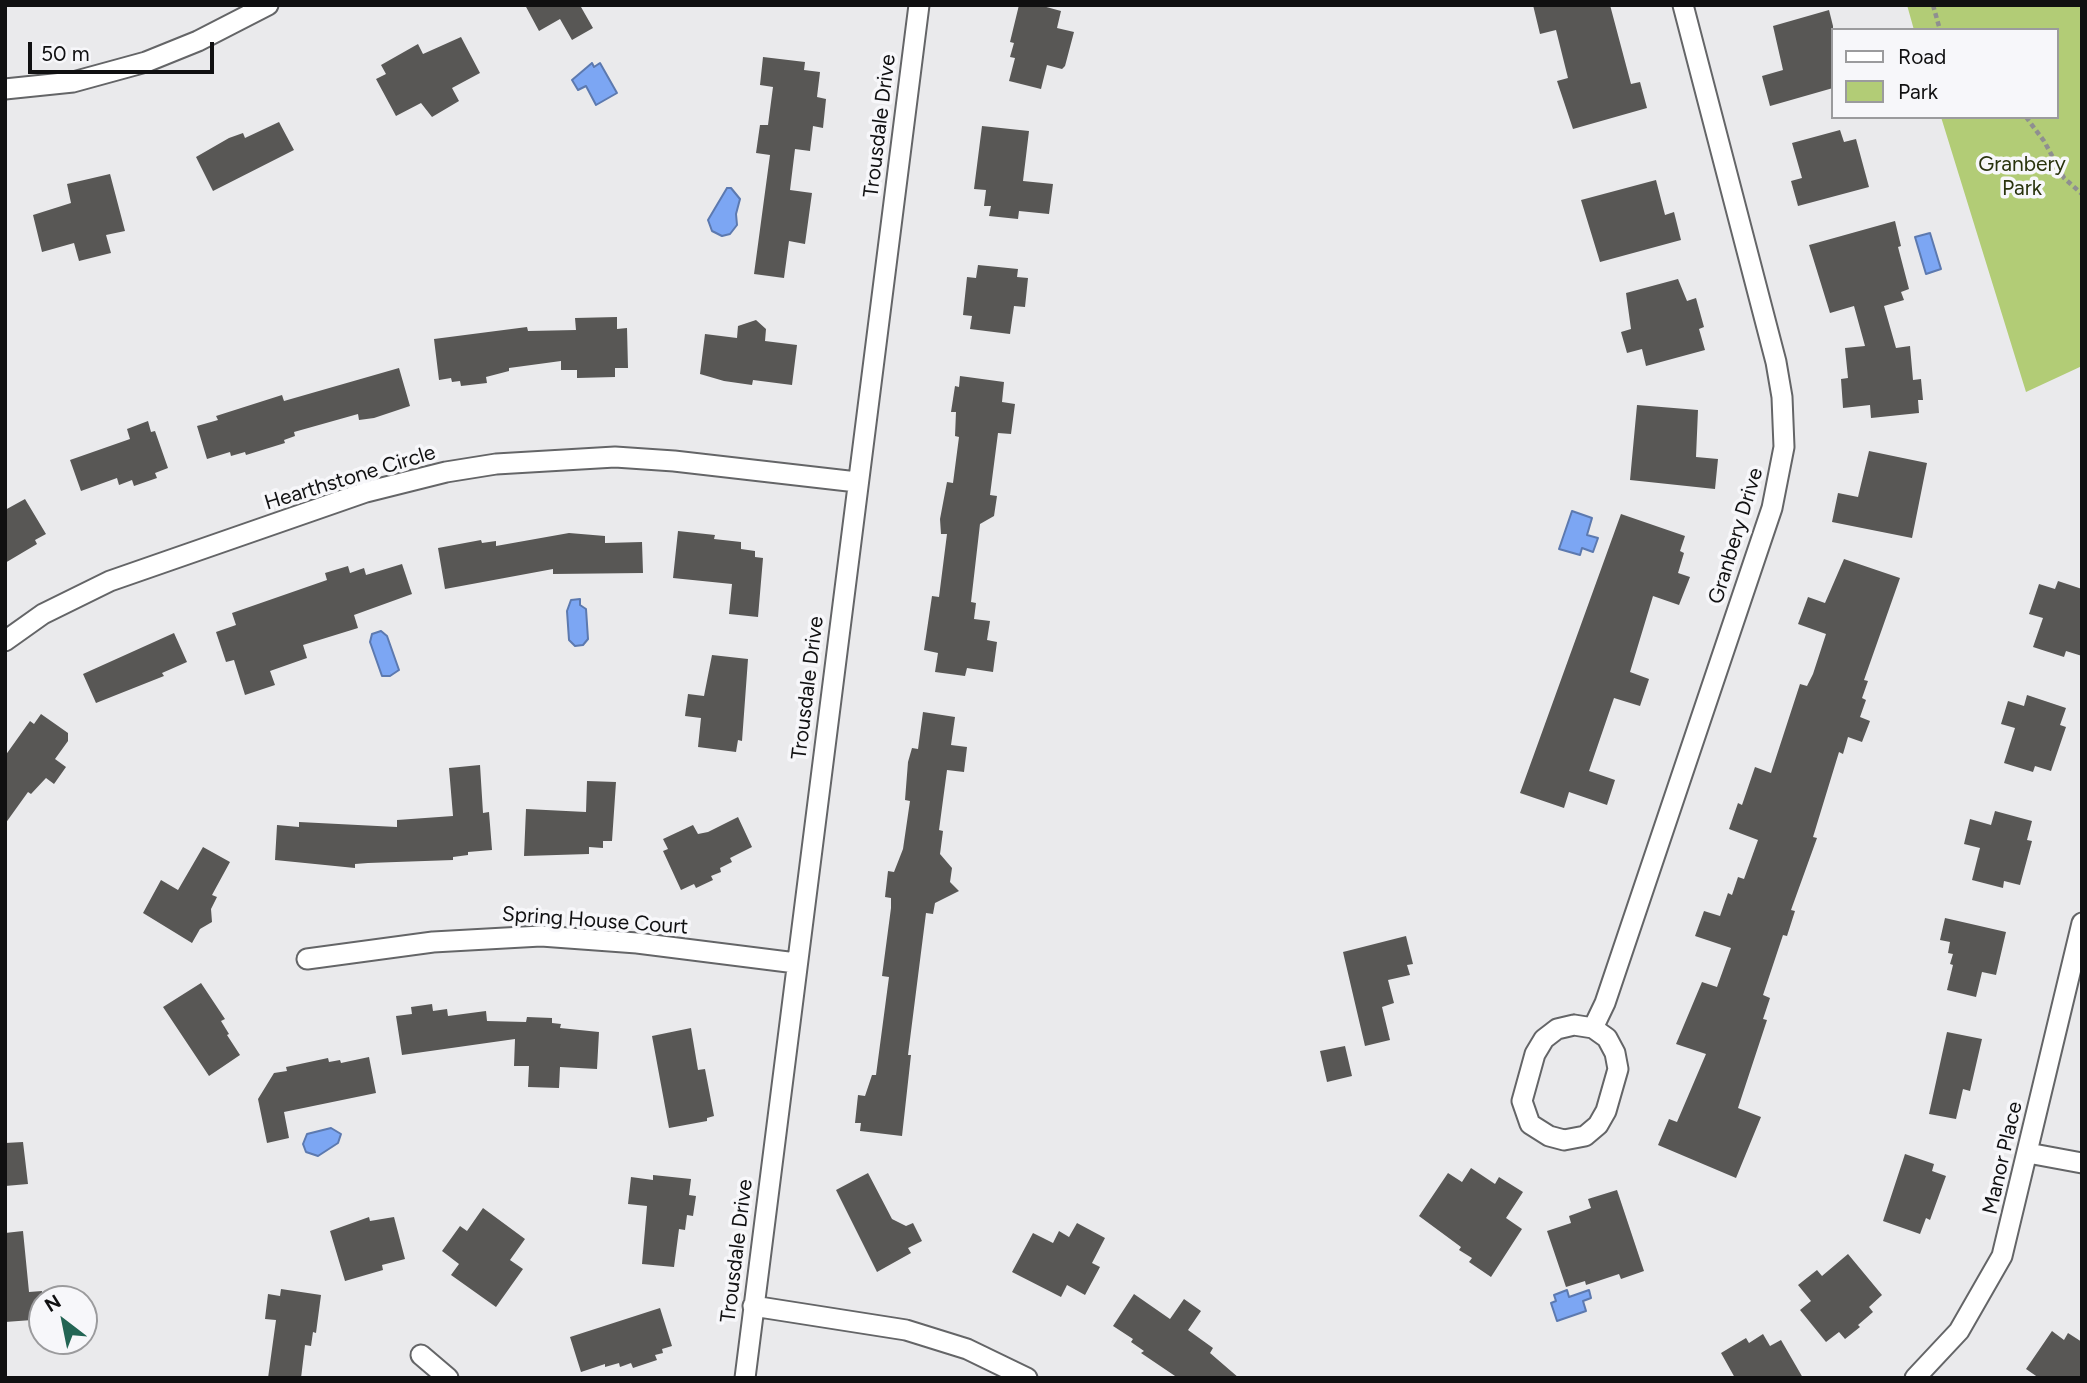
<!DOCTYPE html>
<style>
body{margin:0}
#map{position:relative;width:2087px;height:1383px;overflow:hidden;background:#eaeaec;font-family:Figtree,sans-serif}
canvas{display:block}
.frame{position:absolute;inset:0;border:7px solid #101011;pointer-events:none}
.legend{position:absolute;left:1831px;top:28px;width:228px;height:91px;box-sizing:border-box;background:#f7f7fa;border:2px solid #9b9b9d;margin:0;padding:9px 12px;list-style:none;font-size:21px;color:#101011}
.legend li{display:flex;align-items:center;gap:14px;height:35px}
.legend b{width:35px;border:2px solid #9b9b9d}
.north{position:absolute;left:28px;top:1285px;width:70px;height:70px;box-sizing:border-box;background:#f7f7fa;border:2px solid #9b9b9d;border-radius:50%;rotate:328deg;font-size:19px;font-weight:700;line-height:28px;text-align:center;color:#101011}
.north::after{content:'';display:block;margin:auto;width:24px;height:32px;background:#236554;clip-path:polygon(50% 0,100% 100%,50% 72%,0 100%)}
.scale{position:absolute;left:28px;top:42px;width:186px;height:32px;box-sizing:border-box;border:4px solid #101011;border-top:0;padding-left:9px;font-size:21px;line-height:24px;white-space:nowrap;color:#101011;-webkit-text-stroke:5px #f7f7fa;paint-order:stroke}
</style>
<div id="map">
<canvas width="2087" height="1383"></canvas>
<div class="frame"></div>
<ul class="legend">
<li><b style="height:9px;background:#fff"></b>Road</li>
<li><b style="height:19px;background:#b2cc76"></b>Park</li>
</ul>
<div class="north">N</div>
<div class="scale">50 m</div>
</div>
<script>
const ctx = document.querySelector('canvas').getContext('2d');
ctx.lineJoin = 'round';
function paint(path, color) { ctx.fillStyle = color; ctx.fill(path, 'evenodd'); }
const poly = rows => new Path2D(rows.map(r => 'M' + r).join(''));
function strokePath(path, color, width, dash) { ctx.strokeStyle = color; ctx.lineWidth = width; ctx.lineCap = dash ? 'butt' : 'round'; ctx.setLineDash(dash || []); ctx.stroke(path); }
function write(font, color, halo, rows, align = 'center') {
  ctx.font = font + ' Figtree,sans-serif'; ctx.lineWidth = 7; ctx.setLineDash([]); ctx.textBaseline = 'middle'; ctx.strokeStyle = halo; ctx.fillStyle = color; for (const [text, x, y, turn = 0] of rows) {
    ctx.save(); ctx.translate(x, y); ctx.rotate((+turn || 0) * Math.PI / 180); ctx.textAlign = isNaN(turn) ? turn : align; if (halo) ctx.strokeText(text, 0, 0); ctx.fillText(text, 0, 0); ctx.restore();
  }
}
paint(poly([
 [1907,5,2082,5,2082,366,2026,392,1941,117,2057,117,2057,30,1914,30]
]), '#b2cc76');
const water = poly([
 [592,63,594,67,600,63,617,93,596,105,586,86,578,90,572,80,592,63],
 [727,188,731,188,740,199,736,214,737,225,730,234,722,236,712,231,708,220,727,188],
 [1930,233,1941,269,1926,274,1915,237,1930,233],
 [1572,511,1592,518,1587,535,1598,538,1593,552,1582,548,1580,555,1559,549,1572,511],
 [580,599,580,605,586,609,588,639,583,645,575,646,569,640,567,611,571,600,580,599],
 [381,631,387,636,399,670,390,676,382,676,370,642,372,634,381,631],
 [331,1128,341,1134,338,1143,318,1156,306,1152,303,1144,307,1134,331,1128],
 [1567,1290,1569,1297,1589,1290,1591,1298,1583,1301,1586,1311,1557,1321,1551,1303,1556,1301,1554,1295,1567,1290]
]);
paint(water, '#7ca6f3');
strokePath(water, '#5c79af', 2);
paint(poly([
 [525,5,584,5,581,7,593,28,572,40,560,19,539,31],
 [1019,5,1039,5,1061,11,1057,28,1074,32,1065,66,1062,69,1047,65,1041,89,1009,81,1015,58,1010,57,1014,43,1010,42],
 [1533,5,1610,5,1631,84,1640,82,1647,108,1573,129,1557,81,1568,78,1556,30,1540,34],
 [1829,10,1833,26,1833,88,1770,106,1762,76,1783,70,1773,26],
 [461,37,480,73,452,88,459,101,432,117,421,103,396,116,376,79,386,74,381,65,418,44,423,54],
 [763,57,805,62,804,70,820,72,817,97,826,99,823,128,813,126,810,151,795,149,790,190,812,193,805,244,789,241,784,278,754,274,770,155,756,153,760,125,768,125,773,87,760,85],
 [279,122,294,150,213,191,196,157,229,138,243,133,245,138],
 [982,126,1029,131,1023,181,1053,184,1049,214,1019,211,1018,219,989,216,991,206,984,206,986,190,974,189],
 [1840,130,1844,142,1856,139,1869,187,1798,206,1791,181,1802,178,1792,143],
 [110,174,125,231,106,235,111,253,79,261,74,243,42,252,33,215,71,203,67,184],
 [1656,180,1665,215,1674,212,1681,240,1600,262,1581,200],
 [1895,221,1901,246,1898,247,1909,289,1901,292,1904,300,1884,306,1896,348,1910,346,1913,380,1921,379,1923,400,1918,400,1919,413,1871,418,1870,405,1843,408,1841,379,1848,378,1845,348,1865,346,1854,306,1830,313,1809,245],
 [978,265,1018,269,1017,277,1028,278,1025,307,1014,306,1010,334,970,329,972,316,963,315,967,277,976,278],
 [1678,279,1687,301,1696,298,1704,327,1699,329,1705,350,1646,366,1642,349,1627,353,1621,332,1631,329,1626,293],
 [617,317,617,329,627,328,628,368,615,368,615,377,577,378,577,370,561,370,561,361,509,368,509,371,486,377,487,383,461,386,460,381,452,382,451,378,439,380,434,339,527,327,528,331,576,330,575,318],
 [756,320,766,329,765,341,797,345,792,385,753,380,752,385,724,381,700,374,705,334,737,338,738,326],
 [399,368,410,406,374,418,359,420,358,414,294,432,295,436,284,440,285,443,246,455,245,452,231,456,230,452,207,459,197,426,218,420,216,416,282,395,284,401],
 [960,376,1004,382,1002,402,1015,404,1011,434,998,433,990,495,997,496,994,516,980,524,971,602,976,603,974,619,990,621,987,640,997,642,993,672,967,668,965,676,935,672,938,653,924,650,932,596,939,597,947,534,941,534,940,519,947,482,953,483,959,437,955,436,956,412,951,412,955,386,959,387],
 [1637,405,1698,410,1696,457,1718,459,1715,489,1630,480],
 [148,421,151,432,155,431,168,468,155,473,157,478,134,486,132,480,119,485,117,478,81,491,70,460,130,439,127,429],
 [1869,451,1927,463,1912,538,1832,522,1838,493,1858,497],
 [25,499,46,534,35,540,37,544,5,563,5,510],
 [1621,514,1685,536,1680,551,1684,553,1678,573,1690,577,1679,605,1653,596,1630,672,1649,679,1640,706,1614,698,1589,771,1615,780,1607,805,1569,792,1564,808,1520,793],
 [678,531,715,535,714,539,741,542,741,549,755,551,755,557,763,558,758,617,729,614,732,584,673,578],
 [569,533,605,536,605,543,642,542,643,573,553,574,553,569,445,589,438,548,481,540,482,543,496,541,496,546],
 [1844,559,1900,578,1864,680,1868,681,1862,698,1866,700,1860,717,1870,721,1862,742,1848,737,1843,754,1839,752,1813,837,1817,838,1791,910,1795,911,1787,936,1783,935,1763,995,1770,998,1763,1019,1767,1020,1738,1108,1761,1117,1736,1178,1658,1145,1669,1119,1677,1122,1706,1054,1676,1044,1702,982,1717,987,1731,948,1695,936,1704,911,1720,916,1728,893,1732,895,1738,877,1744,879,1758,840,1729,829,1738,803,1742,805,1755,767,1771,773,1800,684,1807,686,1813,674,1826,634,1798,624,1808,597,1825,603],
 [402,564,412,594,354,615,358,628,303,645,307,658,270,671,275,685,245,695,234,660,226,662,216,632,236,625,232,613,327,580,325,573,348,566,350,573,364,568,366,575],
 [2058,581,2082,589,2082,656,2066,651,2064,657,2033,647,2043,618,2029,614,2039,584,2055,589],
 [174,633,187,662,162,673,164,676,96,703,83,674],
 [712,655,748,659,742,741,738,740,736,752,698,747,701,718,685,716,688,694,704,696],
 [2027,695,2066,708,2060,725,2066,727,2051,771,2035,766,2033,772,2004,763,2015,728,2001,724,2008,701,2024,706],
 [923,712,955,717,951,745,967,747,964,772,947,770,939,830,943,831,940,854,952,868,950,882,959,891,935,903,933,914,926,913,908,1055,911,1055,902,1136,860,1131,861,1123,855,1123,858,1095,865,1096,872,1075,876,1075,889,977,882,976,891,908,891,898,885,897,888,871,894,872,903,849,910,801,905,800,908,762,912,748,918,749],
 [41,714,68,733,68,741,55,759,66,767,54,784,46,778,31,794,28,792,5,824,5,756,30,721,34,724],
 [480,765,483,813,489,812,492,850,468,852,468,855,453,857,453,860,368,863,355,864,355,868,275,860,277,825,299,827,299,822,397,827,397,820,453,816,449,768],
 [587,781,616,782,612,841,603,841,603,848,589,847,589,854,524,856,526,809,586,812],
 [1995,811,2032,821,2027,840,2032,841,2020,885,2004,881,2003,888,1972,880,1980,848,1964,844,1970,819,1991,825],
 [738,817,752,847,730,858,732,862,720,868,721,872,711,876,713,880,696,888,694,884,681,890,663,851,668,849,663,839,693,825,698,834,708,832],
 [203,847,230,862,212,895,217,897,211,909,212,922,200,929,192,943,143,913,161,880,178,890],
 [1945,918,2006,932,1996,975,1982,972,1976,997,1947,990,1953,965,1950,964,1953,954,1948,953,1950,942,1940,940],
 [1406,936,1413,964,1407,965,1410,975,1388,980,1394,1003,1382,1007,1390,1040,1365,1046,1343,952],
 [201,983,225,1019,221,1021,229,1034,227,1035,240,1055,209,1076,163,1007],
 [432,1004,433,1011,447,1009,448,1016,486,1011,487,1021,526,1022,527,1017,552,1018,552,1023,561,1024,560,1028,599,1032,597,1069,560,1067,559,1088,528,1087,529,1066,514,1066,515,1039,402,1055,396,1016,412,1014,411,1007],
 [691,1028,698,1070,705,1069,714,1116,707,1118,707,1121,669,1128,652,1036],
 [1947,1032,1982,1039,1970,1091,1963,1089,1956,1119,1929,1114],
 [1345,1046,1352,1076,1327,1082,1320,1051],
 [369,1057,376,1093,284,1112,289,1138,267,1143,258,1099,274,1073,287,1071,286,1067,328,1058,329,1062,340,1060,341,1063],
 [23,1142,28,1184,5,1186,5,1143],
 [1905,1154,1934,1164,1932,1171,1946,1176,1930,1220,1926,1218,1920,1234,1883,1221],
 [1471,1168,1495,1184,1499,1177,1523,1192,1506,1218,1522,1229,1491,1277,1469,1262,1472,1258,1459,1250,1461,1247,1419,1216,1448,1173,1462,1182],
 [868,1173,892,1219,906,1226,913,1223,922,1241,908,1248,911,1253,877,1272,836,1190],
 [653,1175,691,1179,689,1195,696,1196,693,1216,687,1215,685,1230,679,1229,674,1267,642,1264,647,1206,628,1204,631,1177,653,1180],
 [1617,1190,1644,1271,1621,1279,1619,1274,1586,1285,1585,1281,1566,1287,1547,1231,1571,1223,1569,1216,1591,1208,1588,1199],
 [483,1208,525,1239,510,1260,523,1269,496,1307,451,1275,459,1264,442,1251,460,1226,467,1231],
 [369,1217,370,1221,394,1217,405,1259,382,1265,383,1270,345,1281,330,1231],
 [1077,1223,1105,1238,1092,1263,1100,1267,1085,1295,1067,1285,1061,1297,1012,1272,1033,1233,1053,1243,1059,1231,1069,1237],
 [23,1231,29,1292,42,1291,42,1315,31,1316,32,1320,5,1322,5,1233],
 [1848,1254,1882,1295,1869,1307,1873,1312,1858,1325,1860,1327,1845,1339,1839,1332,1826,1342,1800,1310,1811,1301,1798,1285,1817,1270,1822,1276],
 [281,1289,321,1295,316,1333,313,1332,311,1346,305,1345,301,1378,268,1378,276,1320,265,1319,268,1294,280,1296],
 [1134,1294,1170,1319,1184,1299,1201,1311,1188,1330,1213,1348,1210,1353,1239,1378,1178,1378,1141,1353,1144,1351,1131,1342,1133,1339,1113,1326],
 [660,1308,672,1346,662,1349,663,1353,655,1355,657,1360,633,1368,631,1363,620,1367,619,1363,605,1367,605,1364,581,1372,570,1337],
 [2052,1331,2064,1340,2068,1333,2082,1342,2082,1378,2039,1378,2026,1369],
 [1763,1334,1770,1346,1781,1340,1803,1378,1735,1378,1721,1353,1746,1338,1749,1343]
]), '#585755');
const minor = poly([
 [5,89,73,82,146,62,198,41,268,5],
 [5,641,43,614,110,581,366,492,446,472,496,464,615,457,674,461,857,482],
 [307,959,433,942,541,936,637,943,796,963],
 [1574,1025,1593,1028,1607,1038,1615,1053,1618,1069,1606,1111,1598,1125,1585,1136,1564,1140,1549,1136,1530,1124,1522,1101,1535,1054,1544,1039,1557,1029,1574,1025],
 [1593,1028,1605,1003,1772,508,1784,447,1782,397,1776,362,1683,5],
 [2028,1153,2082,1163],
 [753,1306,906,1330,967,1349,1027,1378],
 [421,1355,448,1378],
 [745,1378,919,5],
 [1915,1378,1959,1331,2002,1256,2082,923]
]);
strokePath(minor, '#646567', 23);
strokePath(poly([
 [1933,5,1940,30],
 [2026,117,2044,141,2064,178,2082,194]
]), '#8f8f90', 4.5, [5, 3.5]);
strokePath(minor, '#fff', 19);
write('21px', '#101011', '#f7f7fa', [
 ["Trousdale Drive",880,126,-83],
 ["Hearthstone Circle",350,478,-17],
 ["Granbery Drive",1736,536,-73],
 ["Trousdale Drive",808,688,-83],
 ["Spring House Court",595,921,4],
 ["Manor Place",2003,1158,-77],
 ["Trousdale Drive",737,1251,-83]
]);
write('21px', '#29330d', '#f7f7fa', [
 ["Granbery",2022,165],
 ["Park",2022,189]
]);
</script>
